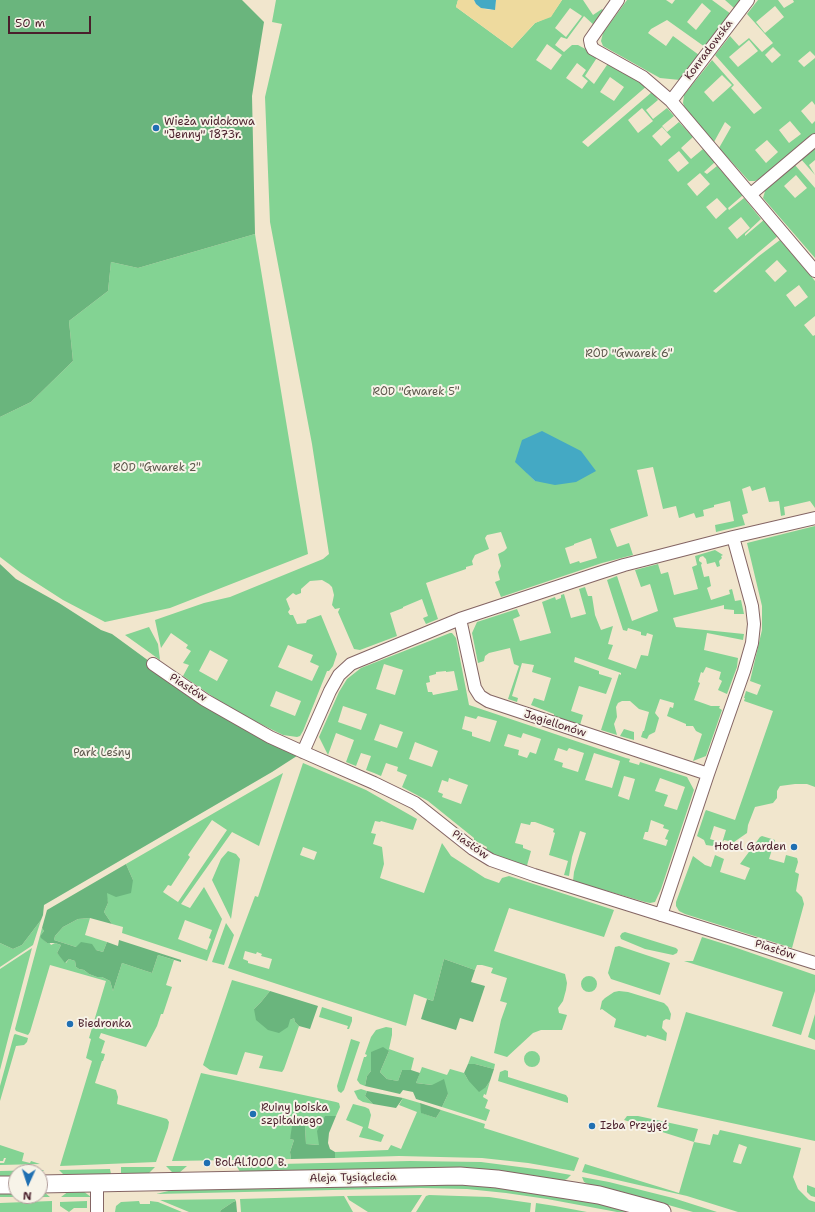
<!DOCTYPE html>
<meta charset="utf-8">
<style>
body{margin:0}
#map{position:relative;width:815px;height:1212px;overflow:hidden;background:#f1e6cd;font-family:"Shantell Sans",sans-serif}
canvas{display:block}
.north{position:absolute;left:8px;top:1164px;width:40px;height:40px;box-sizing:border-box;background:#f7f3e8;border:1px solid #b29e9c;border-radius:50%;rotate:183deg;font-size:11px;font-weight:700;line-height:16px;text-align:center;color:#4a1f2b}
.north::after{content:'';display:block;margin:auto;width:14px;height:18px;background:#1f6fb2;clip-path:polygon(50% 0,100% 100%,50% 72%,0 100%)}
.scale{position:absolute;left:8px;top:16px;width:83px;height:18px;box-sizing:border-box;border:2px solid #4a1f2b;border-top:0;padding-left:5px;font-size:12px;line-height:14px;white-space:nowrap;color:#4a1f2b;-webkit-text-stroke:3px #f7f3e8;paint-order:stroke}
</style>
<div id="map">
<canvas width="815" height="1212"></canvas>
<div class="north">N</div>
<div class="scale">50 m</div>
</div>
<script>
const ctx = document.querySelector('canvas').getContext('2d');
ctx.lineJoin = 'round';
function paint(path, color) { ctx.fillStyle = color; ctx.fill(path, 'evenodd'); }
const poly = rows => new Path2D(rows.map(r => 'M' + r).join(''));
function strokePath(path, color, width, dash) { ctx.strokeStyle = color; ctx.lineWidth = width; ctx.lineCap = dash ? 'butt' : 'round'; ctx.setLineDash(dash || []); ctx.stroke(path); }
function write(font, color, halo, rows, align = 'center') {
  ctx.font = font + ' "Shantell Sans",sans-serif'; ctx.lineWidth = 4; ctx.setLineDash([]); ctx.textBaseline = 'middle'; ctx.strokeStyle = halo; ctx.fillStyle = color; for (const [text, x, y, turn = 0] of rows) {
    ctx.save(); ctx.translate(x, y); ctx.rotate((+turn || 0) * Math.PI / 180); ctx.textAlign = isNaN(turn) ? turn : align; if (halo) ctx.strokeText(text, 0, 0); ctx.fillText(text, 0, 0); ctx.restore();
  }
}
paint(poly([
 [276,0,458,0,456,7,512,48,535,23,551,16,562,0,583,0,593,15,602,9,604,11,595,26,584,16,567,39,561,37,555,45,564,52,572,45,578,45,598,56,585,76,594,84,609,62,648,85,582,142,588,147,652,92,658,100,646,110,653,119,667,108,674,116,662,126,667,132,679,122,693,137,681,148,691,159,703,149,715,162,704,172,707,174,717,166,743,195,728,208,729,210,744,198,761,219,745,234,745,236,765,219,779,235,713,291,716,293,759,256,780,240,815,281,815,316,804,325,813,336,815,335,815,508,810,501,784,507,785,515,781,516,779,501,769,502,765,487,752,491,750,486,742,489,748,513,742,515,745,525,716,532,715,525,734,521,730,501,714,505,714,507,703,510,704,516,696,518,694,513,679,518,676,506,663,509,653,467,637,470,648,516,610,529,617,547,629,543,633,555,602,563,501,597,495,582,500,580,498,572,501,566,498,554,504,551,507,548,501,532,487,535,485,538,489,549,475,555,472,561,473,565,466,567,466,569,426,583,438,619,426,624,423,618,428,616,422,599,403,607,403,608,390,613,397,636,360,650,354,649,338,612,340,608,335,609,332,605,334,595,332,587,329,584,322,580,310,581,301,589,301,593,296,595,293,593,286,599,290,609,288,612,290,615,293,615,297,624,306,623,307,620,321,615,337,654,333,666,329,671,327,671,303,731,300,736,297,737,283,735,232,710,183,676,189,665,183,663,191,651,186,648,188,645,171,633,161,648,155,620,204,603,230,597,323,559,329,554,312,444,270,222,265,97,282,24,272,22],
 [570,8,582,16,566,37,555,28],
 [547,44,562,55,551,70,536,60],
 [577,63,586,70,582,76,588,81,582,89,566,78],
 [610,77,624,87,614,101,600,92],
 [642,108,653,121,638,133,628,120],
 [662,127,671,137,661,146,652,136],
 [679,151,689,163,678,172,668,160],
 [700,173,710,184,697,196,687,184],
 [717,198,727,209,716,219,706,207],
 [741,217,750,228,737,239,728,228],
 [777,260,787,271,775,282,765,271],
 [799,285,808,297,795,307,786,295],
 [527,473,576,482,535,481],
 [591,538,597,558,580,563,579,561,570,564,565,548,574,545,574,544],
 [288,645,313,655,310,662,319,666,312,681,278,667],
 [210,650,228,660,217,681,199,671],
 [276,691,301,701,295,716,270,706],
 [627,0,666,0,672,4,675,0,712,0,731,14,705,47,667,20,651,29,648,33,666,46,673,36,699,55,680,80,660,78,603,46,601,41,603,33],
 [702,3,711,11,696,30,687,22],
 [725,0,741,0,734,8],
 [758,0,778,0,784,8,794,2,793,0,815,0,815,56,810,51,798,61,804,67,815,58,815,105,812,101,801,111,812,124,815,121,815,135,763,177,755,181,749,181,719,148,731,127,725,122,714,142,686,111,683,103,684,95,712,60,734,85,731,88,754,114,762,108,715,55,730,36,739,46,749,38,762,52,773,43,747,14],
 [775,6,784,17,765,33,756,22],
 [749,40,758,51,738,67,729,57],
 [773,47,781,55,772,63,765,55],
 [722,75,732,85,713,102,704,92],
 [790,121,801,134,789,143,779,130],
 [767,140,778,152,766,163,755,150],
 [815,146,815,160,809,165,815,175,800,158],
 [794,164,815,188,815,258,763,198,766,188],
 [796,175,807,188,795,198,784,186],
 [255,234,308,554,170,608,105,622,63,600,21,573,0,557,0,417,31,402,73,361,69,321,108,291,111,262,138,268],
 [815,526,815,787,807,784,795,784,780,786,777,791,777,798,773,803,755,807,748,825,747,833,734,842,724,840,720,847,706,845,704,840,697,836,705,812,706,810,735,820,773,711,744,701,745,698,744,698,746,691,757,695,761,685,750,681,762,630,762,606,747,543],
 [714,826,726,830,722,843,710,839],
 [715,550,723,555,721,556,722,558,719,561,720,566,717,567,715,562,707,564,706,559,703,556,700,557,699,559,699,561,702,563,701,565,704,577,709,576,711,586,707,588,711,600,730,594,729,590,732,589,735,601,741,600,744,614,734,614,734,610,724,609,724,605,673,618,676,627,744,634,743,640,707,633,704,650,738,658,737,667,727,694,718,690,722,681,719,679,721,672,706,667,703,673,701,672,698,682,700,683,694,700,711,706,720,706,719,708,722,710,706,756,693,761,702,734,696,731,693,726,686,726,686,724,667,716,670,707,673,708,674,703,660,699,655,713,659,718,655,732,649,735,647,739,641,737,643,731,644,731,649,712,639,709,630,701,622,701,618,703,616,707,617,717,614,724,617,735,601,730,619,674,621,675,621,673,575,657,574,662,599,671,599,674,612,678,606,694,579,686,571,711,583,715,580,725,554,716,554,714,531,705,534,698,544,701,551,678,532,672,534,665,522,663,512,696,518,698,517,702,508,699,519,666,514,664,510,648,489,653,485,656,484,661,478,663,472,633,477,622,517,609,520,616,513,619,520,641,551,633,542,602,555,597,556,600,561,598,561,595,564,594,571,618,586,614,579,589,585,587,588,596,592,596,595,615,601,630,613,626,608,644,613,645,608,659,636,669,641,655,648,656,653,635,647,633,646,636,641,635,641,632,628,628,627,631,623,630,607,580,617,576,632,621,658,611,650,584,641,587,635,570,658,564,661,574,668,572,674,595,698,589,692,567,697,565,695,556],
 [149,627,158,644,160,660,125,635],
 [450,633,452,633,456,638,469,705,626,758,630,759,629,762,639,765,640,762,687,777,694,790,661,889,655,902,650,903,645,902,573,881,574,872,586,833,580,831,572,857,569,876,564,875,568,861,549,855,555,833,553,832,554,829,535,822,531,822,530,825,521,823,515,843,523,845,523,848,531,851,526,869,485,853,487,847,474,840,474,838,428,801,402,787,407,775,397,771,398,767,386,763,381,776,374,773,366,770,371,756,361,753,356,766,346,762,354,740,336,733,328,755,319,737,339,692,347,679,361,668],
 [384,664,403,670,395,695,376,689],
 [446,671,446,672,454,671,458,690,433,695,432,692,428,692,426,683,430,682,429,676,436,674,436,672],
 [343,706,367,714,361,730,338,722],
 [465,716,476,719,478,716,497,721,490,742,472,736,472,732,462,729],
 [380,724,403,732,397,748,374,740],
 [523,733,541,739,536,754,530,752,527,758,518,755,519,750,504,746,508,734,521,738],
 [415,742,438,751,432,767,409,759],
 [558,748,567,751,569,748,584,753,578,772,562,767,563,763,554,760],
 [594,753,620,761,612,788,585,780],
 [624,776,635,779,629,800,618,796],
 [449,778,468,785,461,804,442,797,443,794,438,792,442,780,448,782],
 [660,778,685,787,677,810,664,806,668,795,655,791],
 [651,820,664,825,663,828,669,830,665,839,668,840,666,846,643,839,645,832,648,832],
 [624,729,634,732,634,740,620,736],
 [303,763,366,790,417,819,413,830,381,821,380,822,375,821,371,833,376,834,373,844,382,847,384,864,380,878,424,893,442,843,451,856,485,878,499,883,502,878,509,876,614,910,604,937,509,908,494,951,565,974,567,983,566,990,563,1001,558,1008,559,1013,567,1015,562,1030,541,1030,533,1033,507,1057,494,1053,501,1020,507,1003,500,1001,507,978,491,973,493,968,482,965,477,965,475,970,444,959,433,1001,414,994,406,1026,228,968,255,896,258,897],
 [303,847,317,852,314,860,300,855],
 [245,951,256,954,257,952,262,954,261,956,272,959,269,969,248,963,248,961,243,959],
 [283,773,259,846,232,832,181,904,190,908,204,887,222,919,207,961,122,933,123,927,112,924,104,912,108,903,105,890,133,880,126,864],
 [212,820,227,830,178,902,163,892,168,885,171,886,190,857,188,855],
 [185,920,212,930,209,938,211,939,207,950,178,939],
 [762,836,775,840,769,859,784,863,786,855,797,858,798,862,795,872,799,874,796,891,802,897,804,904,792,948,685,914,679,911,676,906,676,902,693,856,705,865,711,867,715,855,724,859,720,872,745,880,750,868,740,864,760,837],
 [228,851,236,854,240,859,231,919,212,880,221,859],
 [90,918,85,935,107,942,103,952,96,950,76,947,54,940,55,936,63,927,78,919],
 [41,920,33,945,0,967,0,943,13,949,22,945],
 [226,923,234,935,224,965,212,962],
 [42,928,44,931,40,936,47,943,49,942,51,945,55,943,61,945,57,953,66,963,69,959,75,961,76,967,79,969,84,970,89,974,97,977,102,977,110,981,113,991,122,963,152,973,158,955,174,960,166,985,172,987,163,1014,161,1014,157,1026,146,1047,101,1033,99,1038,105,1041,101,1053,105,1054,103,1061,102,1061,95,1083,116,1090,118,1097,117,1104,167,1119,169,1122,168,1128,156,1162,60,1166,92,1061,86,1058,91,1039,89,1038,106,981,50,965,30,1032,28,1035,16,1031,15,1029],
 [625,932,676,948,678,950,677,953,673,955,645,949,621,939,620,936,622,933],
 [702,937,731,946,815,975,815,991,801,1035,772,1026,783,992,684,961,693,961],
 [619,946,670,963,660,995,611,979,608,973,615,947],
 [32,948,9,1035,0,1070,0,969],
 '581 984a8 8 0 1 1 16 0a8 8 0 1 1-16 0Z',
 [232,980,270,991,261,1002,254,1009,290,1020,294,1018,295,1022,299,1026,284,1069,282,1072,259,1068,263,1056,245,1052,237,1075,210,1070,203,1065],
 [619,991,628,992,664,1003,668,1007,671,1014,670,1020,666,1019,663,1021,662,1028,667,1033,666,1041,647,1035,646,1037,614,1027,616,1019,602,1009,600,1010,602,1001,605,998,614,992],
 [322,1007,352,1017,352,1021,349,1029,347,1029,348,1026,319,1017],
 [686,1012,815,1050,815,1141,657,1107],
 [815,1014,815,1040,808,1037],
 [386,1027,392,1028,392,1035,389,1049,414,1058,411,1070,402,1070,398,1081,387,1079,380,1072,389,1051,371,1052,371,1071,367,1076,365,1086,360,1084,357,1080,364,1057,366,1057,367,1055,365,1054,371,1037,376,1030],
 [15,1034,28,1038,27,1042,24,1045,16,1046,0,1101,0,1086,14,1035],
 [351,1039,360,1042,344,1090,341,1093,338,1091,337,1086],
 '524 1059a8 8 0 1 1 16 0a8 8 0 1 1-16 0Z',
 [471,1056,495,1064,494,1069,475,1064,468,1064],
 [422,1067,447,1075,450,1069,464,1073,468,1080,486,1087,490,1081,486,1095,484,1094,483,1097,488,1100,485,1108,490,1110,486,1121,442,1107,448,1094,432,1085,416,1083],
 [505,1070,508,1071,508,1077,566,1095,568,1098,568,1103,498,1081,500,1072],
 [201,1073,336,1102,339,1103,340,1107,336,1116,325,1116,319,1145,306,1144,305,1126,297,1120,290,1139,294,1140,290,1152,291,1159,172,1161],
 [361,1089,367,1091,365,1096,373,1104,363,1102,358,1099,354,1091],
 [403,1098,420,1103,422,1113,436,1118,441,1110,485,1124,484,1128,579,1158,574,1171,528,1163,482,1158,399,1156,335,1158,335,1152,388,1150,391,1145,401,1149,417,1112,399,1105],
 [353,1104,365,1107,369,1109,371,1115,368,1128,384,1135,381,1142,359,1137,363,1127,346,1120],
 [627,1116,638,1116,698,1129,694,1142,710,1145,713,1134,718,1135,720,1130,801,1148,793,1177,798,1189,809,1200,815,1202,815,1212,738,1212,687,1196,582,1172,585,1164,679,1193,694,1142,624,1120],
 [739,1144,747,1147,741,1164,733,1162],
 [0,1145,24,1153,22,1161,30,1163,31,1161,40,1164,0,1165,0,1163,4,1163,6,1158,4,1158,3,1161,0,1161],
 [410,1161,481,1162,543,1170,571,1175,567,1179,562,1181,496,1170,423,1168,240,1172,236,1165],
 [166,1166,187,1166,179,1173,173,1173],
 [121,1167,155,1167,148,1174,121,1174],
 [110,1169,111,1174,66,1175,63,1174,59,1170],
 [44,1170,40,1174,40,1172,16,1172,16,1177,0,1177,0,1171],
 [582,1177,609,1182,673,1198,717,1212,693,1212,619,1191,590,1185,584,1182],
 [418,1183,479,1185,594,1202,639,1212,617,1212,547,1199,506,1193,467,1189,421,1188,156,1194,181,1188],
 [807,1185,815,1188,815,1197,811,1196,807,1192],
 [69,1191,83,1191,91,1197,61,1197],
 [16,1192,16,1196,40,1196,40,1192,44,1192,50,1197,0,1197,0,1193],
 [422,1195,411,1212,368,1212,349,1200,347,1196],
 [429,1195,489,1197,531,1203,530,1212,416,1212,426,1196],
 [344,1196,353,1212,241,1212,240,1199],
 [235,1199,236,1201,233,1202,221,1210,220,1212,189,1212,160,1200],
 [52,1201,52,1212,0,1212,0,1203],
 [87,1201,87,1208,74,1208,69,1212,60,1206,60,1202],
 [139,1201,140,1204,150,1204,150,1201,158,1202,182,1212,115,1212,116,1206,121,1202],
 [536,1203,555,1206,587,1212,535,1212]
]), '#83d393');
paint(poly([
 [0,0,242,0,264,22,252,96,255,234,138,268,111,262,108,291,69,321,73,361,31,402,0,417],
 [0,564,16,579,59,603,101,630,112,634,153,664,303,752,272,772,44,905,43,915,41,920,22,945,13,949,0,943],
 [126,864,133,880,131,893,116,897,107,893,108,903,104,912,112,924,90,918,78,919,63,927,55,936,54,940,76,947,81,942,92,944,96,950,103,952,107,942,118,946,119,940,181,960,181,962,158,955,152,973,122,963,113,991,110,981,102,977,97,977,89,974,84,970,79,969,76,967,75,961,69,959,65,963,57,953,61,945,55,943,47,943,41,938,40,936,44,931,42,928,47,910],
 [444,959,475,970,471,982,485,986,473,1022,460,1018,456,1030,421,1019,427,999,433,1001],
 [270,991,318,1006,310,1029,299,1026,295,1022,294,1018,290,1020,288,1027,279,1033,268,1030,256,1020,254,1009,261,1002],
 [383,1047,389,1051,380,1072,387,1079,398,1081,402,1070,411,1070,420,1073,416,1083,432,1085,444,1079,448,1094,442,1107,416,1099,413,1092,403,1090,400,1094,365,1086,367,1076,371,1071,371,1052],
 [468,1064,475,1064,494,1069,490,1081,486,1087,479,1092,468,1080,464,1073],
 [367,1091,403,1098,396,1108,373,1104,365,1096],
 [420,1103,441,1110,436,1118,421,1113],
 [325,1116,336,1116,329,1133,328,1143,330,1149,335,1152,335,1158,291,1159,290,1152,294,1140,290,1139,292,1126,297,1120,305,1126,306,1144,319,1145,317,1131],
 [236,1201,237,1212,220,1212,221,1210,233,1202]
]), '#6ab57d');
paint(poly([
 [458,0,474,0,476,4,485,9,490,10,495,9,496,0,562,0,551,17,535,23,512,48,456,7]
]), '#eeda9e');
paint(poly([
 [474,0,496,0,495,10,481,8,476,4],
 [542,431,581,451,596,471,576,482,555,485,535,481,515,462,522,440]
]), '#44a9c4');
const street = poly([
 [618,0,590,40,591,45,593,49,643,77,671,101,815,271],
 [671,101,748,0],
 [751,194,815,140],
 [733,537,815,518],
 [460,619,475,688,480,696,488,701,708,774],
 [153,664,205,700,270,737,303,752,374,783,415,803,473,849,491,860,534,875,815,963],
 [303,752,330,691,339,675,351,664,460,619,599,573,624,565,733,537,752,606,754,624,752,643,744,671,708,774,661,915],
 [97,1182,97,1212]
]);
const secondary = poly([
 [40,1184,460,1176,497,1179,574,1191,599,1195,662,1212],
 [0,1185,16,1185]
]);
strokePath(street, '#846564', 14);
strokePath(secondary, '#846564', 19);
strokePath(street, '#fff', 12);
strokePath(secondary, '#fff', 17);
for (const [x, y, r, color] of [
 [156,128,4,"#1f6fb2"],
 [794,847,4,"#1f6fb2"],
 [70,1024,4,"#1f6fb2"],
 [253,1114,4,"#1f6fb2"],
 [592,1126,4,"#1f6fb2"],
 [207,1163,4,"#1f6fb2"]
]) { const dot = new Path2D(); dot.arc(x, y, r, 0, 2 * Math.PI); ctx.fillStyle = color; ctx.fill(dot); strokePath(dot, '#f7f3e8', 1.5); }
write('11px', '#4a1f2b', '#f7f3e8', [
 ["Konradowska",709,50,-53],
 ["Piastów",188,688,33],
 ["Jagiellonów",555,724,18],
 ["Piastów",470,845,35],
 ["Piastów",775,950,18],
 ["Aleja Tysiąclecia",353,1178,-1]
]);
write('11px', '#4a1f2b', '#f7f3e8', [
 ["Wieża widokowa",164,122],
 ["\"Jenny\" 1873r.",164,135],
 ["Hotel Garden",786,847,"right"],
 ["Biedronka",78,1024],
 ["Ruiny boiska",261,1108],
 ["szpitalnego",261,1121],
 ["Izba Przyjęć",600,1126],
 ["Bol.Al.1000 B.",215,1163]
], 'left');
write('11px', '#5b554a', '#f7f3e8', [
 ["ROD \"Gwarek 6\"",629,354],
 ["ROD \"Gwarek 5\"",416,392],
 ["ROD \"Gwarek 2\"",157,468],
 ["Park Leśny",102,753]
]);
</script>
